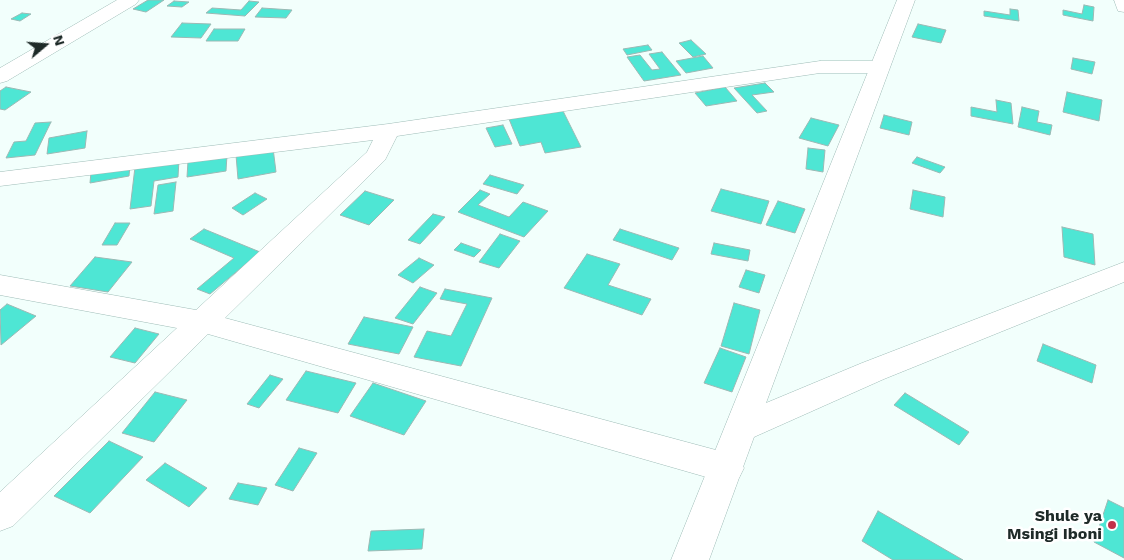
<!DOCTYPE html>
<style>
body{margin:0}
#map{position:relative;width:1124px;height:560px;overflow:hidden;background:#f2fffc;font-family:"Work Sans",sans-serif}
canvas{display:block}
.north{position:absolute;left:20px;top:20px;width:50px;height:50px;-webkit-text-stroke:4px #fff;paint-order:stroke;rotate:72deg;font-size:14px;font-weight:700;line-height:20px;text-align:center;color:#1e2a28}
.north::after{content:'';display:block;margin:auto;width:18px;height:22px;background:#1e2a28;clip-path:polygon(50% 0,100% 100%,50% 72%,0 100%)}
</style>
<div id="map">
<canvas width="1124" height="560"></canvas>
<div class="north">N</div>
</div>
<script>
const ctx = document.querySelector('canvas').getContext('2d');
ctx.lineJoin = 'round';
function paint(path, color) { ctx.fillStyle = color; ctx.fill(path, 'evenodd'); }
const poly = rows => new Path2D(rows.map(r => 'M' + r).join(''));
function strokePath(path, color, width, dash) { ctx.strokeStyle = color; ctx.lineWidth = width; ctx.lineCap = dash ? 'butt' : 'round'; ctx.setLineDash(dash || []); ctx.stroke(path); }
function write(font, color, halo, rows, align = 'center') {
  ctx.font = font + ' "Work Sans",sans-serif'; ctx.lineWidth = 5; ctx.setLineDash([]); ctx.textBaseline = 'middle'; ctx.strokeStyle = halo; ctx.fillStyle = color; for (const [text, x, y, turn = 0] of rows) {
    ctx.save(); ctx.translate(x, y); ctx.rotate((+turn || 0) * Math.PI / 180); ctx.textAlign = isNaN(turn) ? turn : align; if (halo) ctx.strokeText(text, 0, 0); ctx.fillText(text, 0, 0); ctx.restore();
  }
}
const building = poly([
 [148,0,164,0,146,12,133,9,148,0],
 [174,1,189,2,182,7,167,6,174,1],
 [249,1,259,2,245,16,206,13,212,8,241,10,249,1],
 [1084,5,1094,7,1093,21,1063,15,1063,10,1082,14,1084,5],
 [262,8,292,10,286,18,255,17,262,8],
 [1010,9,1018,10,1019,21,984,16,984,11,1010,15,1010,9],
 [22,13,31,14,20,21,11,19,22,13],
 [182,23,211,24,201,38,171,37,182,23],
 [918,24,946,30,941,43,912,37,918,24],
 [214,29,245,29,238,41,206,41,214,29],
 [691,40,706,54,693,57,679,43,691,40],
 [648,45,652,50,627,55,623,49,648,45],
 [662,52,681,75,644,81,627,57,640,55,652,70,660,69,649,54,662,52],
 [703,56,713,68,686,73,676,61,703,56],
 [1073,58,1095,62,1092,74,1071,69,1073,58],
 [765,83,774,92,752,95,767,111,757,113,734,88,765,83],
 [6,87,31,92,5,110,0,109,0,91,6,87],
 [725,87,737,101,706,106,695,93,725,87],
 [1067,92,1102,100,1099,121,1063,112,1067,92],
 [996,100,1011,103,1013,124,971,116,971,107,997,112,996,100],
 [1022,107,1039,111,1037,122,1052,125,1050,135,1018,127,1022,107],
 [563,111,581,147,545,153,541,142,520,146,509,119,563,111],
 [884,115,912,122,909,135,880,128,884,115],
 [811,118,839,125,828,146,799,138,811,118],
 [51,122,35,155,6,158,14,142,26,141,35,123,51,122],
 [503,125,512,144,495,147,486,128,503,125],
 [87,131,85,148,47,154,49,138,87,131],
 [273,148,276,172,238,179,236,155,273,148],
 [808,148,825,150,823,172,806,169,808,148],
 [227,155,226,171,187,177,188,161,227,155],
 [917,157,945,167,940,173,912,163,917,157],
 [179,160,178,177,154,181,151,206,130,209,135,167,179,160],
 [130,166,129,176,90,183,91,172,130,166],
 [490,175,524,185,517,194,483,184,490,175],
 [176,182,173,211,154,214,158,185,176,182],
 [721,189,769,201,761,224,711,211,721,189],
 [480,190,490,194,478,205,509,217,523,202,548,211,524,237,458,212,480,190],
 [913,190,945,197,943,217,910,209,913,190],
 [365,191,394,200,369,225,340,215,365,191],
 [255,193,267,199,243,215,232,208,255,193],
 [778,201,805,209,795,233,766,225,778,201],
 [433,214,445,217,420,244,408,240,433,214],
 [115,223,130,223,117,245,102,245,115,223],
 [1062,227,1093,234,1095,265,1064,257,1062,227],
 [204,229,260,252,210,294,197,289,234,258,190,239,204,229],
 [620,229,679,248,672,260,613,240,620,229],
 [500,234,520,241,499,268,479,262,500,234],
 [461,243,481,250,474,257,454,250,461,243],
 [714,243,750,250,748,261,711,254,714,243],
 [587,254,620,264,608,285,651,299,642,315,564,288,587,254],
 [95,257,132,262,108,292,70,286,95,257],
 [419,258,434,265,413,283,398,275,419,258],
 [746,270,765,275,759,293,739,287,746,270],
 [420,287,437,293,413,324,395,318,420,287],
 [445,289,492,298,461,366,414,357,427,331,451,336,467,304,440,299,445,289],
 [734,303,760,310,749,354,721,346,734,303],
 [7,304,36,316,1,345,0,310,7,304],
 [364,317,413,327,399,354,348,344,364,317],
 [135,328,159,334,135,363,110,357,135,328],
 [1043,344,1096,365,1092,383,1037,361,1043,344],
 [720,348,746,357,732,392,704,383,720,348],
 [306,371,356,383,338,413,286,400,306,371],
 [270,375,283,379,259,408,247,404,270,375],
 [373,383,426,401,404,435,350,416,373,383],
 [155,392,187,400,154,442,122,433,155,392],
 [905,393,969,432,959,445,894,405,905,393],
 [109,441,143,457,90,513,54,496,109,441],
 [299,448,317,453,293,491,275,485,299,448],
 [165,463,207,488,189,507,146,480,165,463],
 [238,483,267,488,258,505,229,499,238,483],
 [1108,500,1124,508,1124,558,1094,542,1108,500],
 [878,511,963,560,893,560,862,541,878,511],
 [424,529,422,549,368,551,371,531,424,529]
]);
paint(building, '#4ee6d4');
strokePath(building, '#9bb9b4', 1);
const minor = poly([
 [117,0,139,0,136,4,7,81,0,83,0,68,117,0],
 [1114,0,1124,0,1124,12,1118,11,1114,0],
 [820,61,879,61,886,63,889,67,886,71,879,73,820,73,397,136,385,160,225,318,727,453,739,458,744,468,739,478,727,483,208,334,13,526,0,531,0,492,177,328,0,295,0,275,196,310,367,152,373,140,0,186,0,172,388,124,820,61]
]);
const tertiary = poly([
 [897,0,915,0,766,403,862,363,1124,262,1124,282,884,379,754,437,709,560,671,560,897,0]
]);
strokePath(minor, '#9ebcb7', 1);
strokePath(tertiary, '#9ebcb7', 1);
paint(minor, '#fff');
paint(tertiary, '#fff');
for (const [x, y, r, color] of [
 [1112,525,5,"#c2314a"]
]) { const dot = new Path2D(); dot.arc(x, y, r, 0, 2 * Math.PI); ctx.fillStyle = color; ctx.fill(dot); strokePath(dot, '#fff', 2); }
write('bold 16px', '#1e2a28', '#fff', [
 ["Shule ya",1102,516],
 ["Msingi Iboni",1102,534]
], 'right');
</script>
